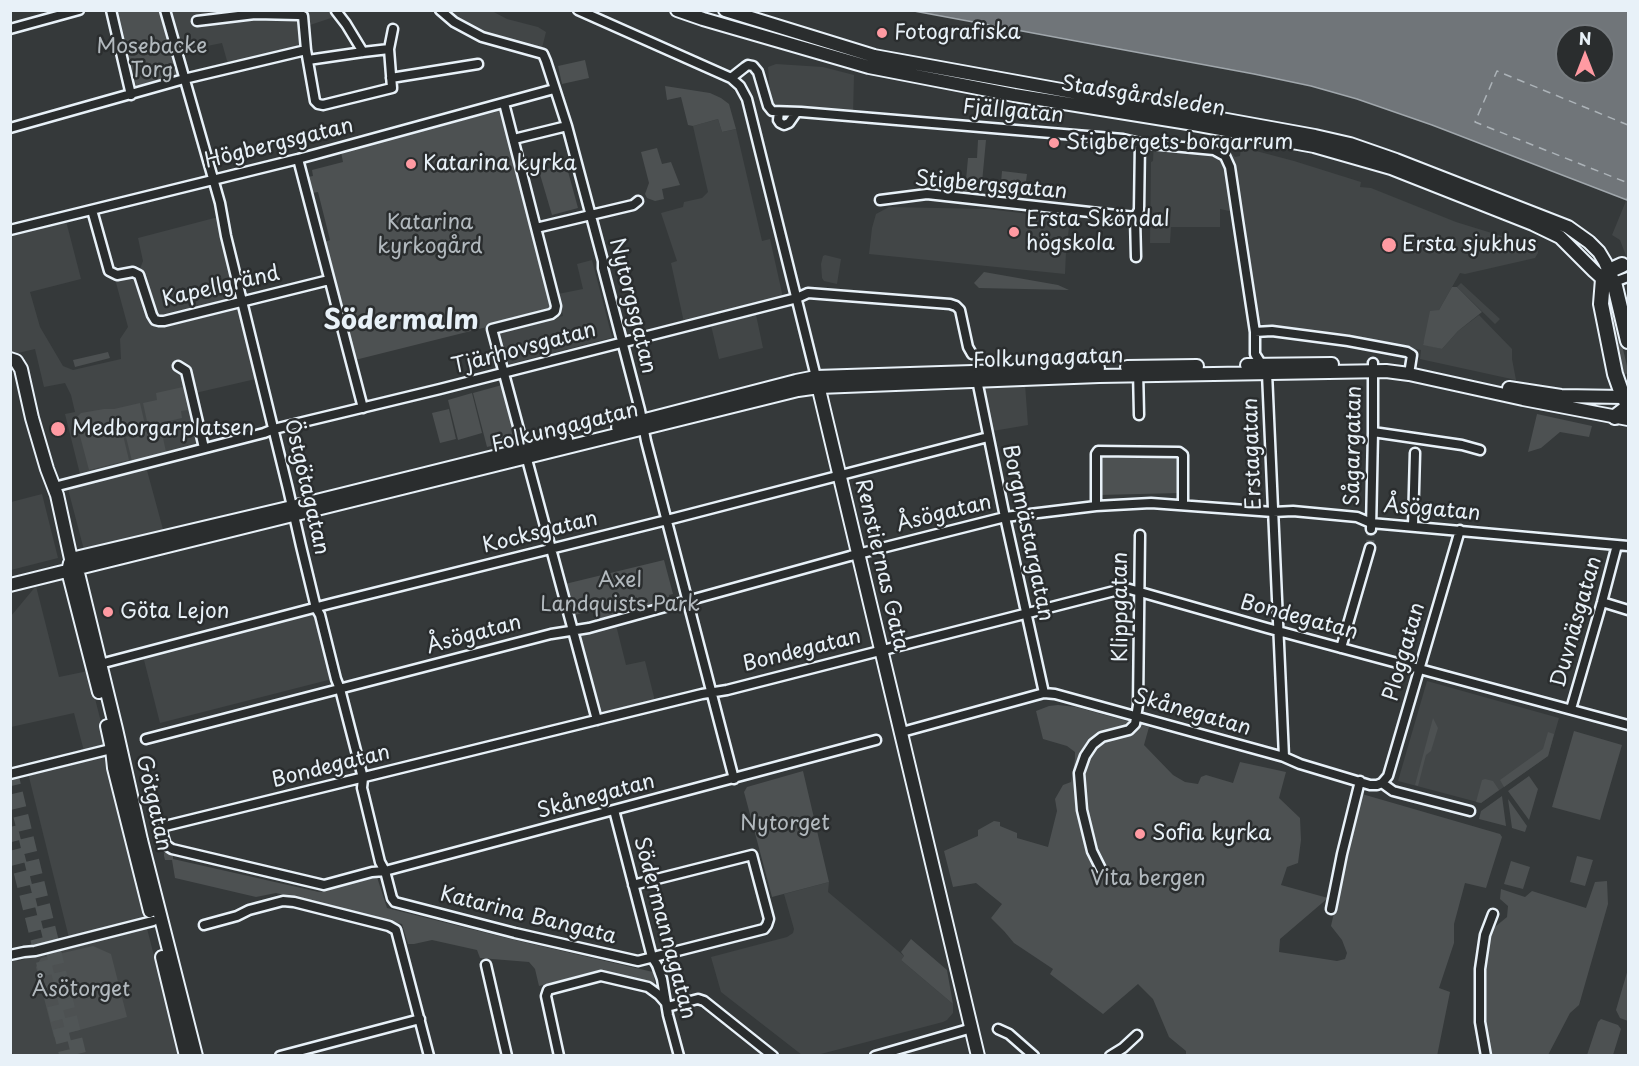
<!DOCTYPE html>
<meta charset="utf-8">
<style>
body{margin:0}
#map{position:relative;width:1639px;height:1066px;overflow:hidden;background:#35393a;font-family:"Playpen Sans",sans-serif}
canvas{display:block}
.frame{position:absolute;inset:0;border:12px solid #e8f1f8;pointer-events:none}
.north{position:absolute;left:1555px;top:24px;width:60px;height:60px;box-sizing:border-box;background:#2a2d2e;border:2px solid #767b7f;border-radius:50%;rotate:0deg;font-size:16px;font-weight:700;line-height:24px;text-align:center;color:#e8f1f8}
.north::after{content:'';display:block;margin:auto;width:21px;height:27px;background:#ff9aa2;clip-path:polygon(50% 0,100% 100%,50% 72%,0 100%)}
</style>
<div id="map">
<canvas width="1639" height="1066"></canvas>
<div class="frame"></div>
<div class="north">N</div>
</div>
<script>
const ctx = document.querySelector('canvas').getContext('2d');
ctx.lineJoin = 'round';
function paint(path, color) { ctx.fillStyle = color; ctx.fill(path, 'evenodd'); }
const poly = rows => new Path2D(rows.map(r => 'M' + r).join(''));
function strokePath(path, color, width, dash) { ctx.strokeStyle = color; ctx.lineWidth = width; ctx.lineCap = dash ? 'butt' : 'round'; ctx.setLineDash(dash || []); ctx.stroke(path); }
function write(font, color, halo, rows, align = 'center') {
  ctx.font = font + ' "Playpen Sans",sans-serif'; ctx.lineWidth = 5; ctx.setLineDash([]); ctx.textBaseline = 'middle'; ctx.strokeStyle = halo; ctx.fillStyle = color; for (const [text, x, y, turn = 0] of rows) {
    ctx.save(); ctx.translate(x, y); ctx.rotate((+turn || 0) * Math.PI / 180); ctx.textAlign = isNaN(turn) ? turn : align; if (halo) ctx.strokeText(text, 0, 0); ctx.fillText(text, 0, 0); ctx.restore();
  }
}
paint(poly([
 [161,11,336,11,334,17,304,27,306,50,229,68,222,43,172,53],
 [439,11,492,11,507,19,538,27,546,32,540,56,481,37],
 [776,64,823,67,854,75,853,116,771,108,768,67],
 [718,119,722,132,736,129,762,241,770,239,784,302,755,310,763,348,719,359,710,321,685,327,671,263,677,261,661,213,683,207,684,202,702,198,708,192,693,126],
 [1154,139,1223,147,1229,150,1235,157,1240,156,1241,147,1294,161,1361,182,1360,187,1371,188,1456,222,1537,247,1538,253,1535,258,1465,274,1460,273,1439,310,1423,344,1442,349,1458,331,1479,315,1512,349,1512,359,1516,380,1420,359,1421,350,1355,337,1263,325,1259,321,1243,210,1229,211,1220,209,1220,227,1171,227,1170,243,1150,243,1151,162,1153,161],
 [1628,196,1628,261,1620,240,1612,235],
 [889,207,988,209,1070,219,1066,252,1065,274,869,254,872,228,876,214],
 [222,216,260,378,191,394,204,447,145,463,164,533,84,550,68,489,63,478,80,474,65,414,75,412,71,395,65,383,44,387,35,349,18,353,11,353,11,230,65,217,81,279,30,292,40,327,63,366,73,370,121,359,120,339,128,327,115,279,138,274,143,261,138,238],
 [825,255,841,259,837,284,824,281,822,278,821,264,823,256],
 [592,260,612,337,611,338,510,364,506,362,499,332,563,316,558,294,583,289,577,264],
 [1461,283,1500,319,1495,324,1457,287],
 [1025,384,1028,425,987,432,979,386],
 [42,494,58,558,11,570,11,502],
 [36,586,59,677,88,671,103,730,105,762,179,1055,13,1055,10,1047,11,960,17,959,18,961,71,946,27,769,85,755,74,713,11,727,11,616],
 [315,608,336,678,160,723,142,652],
 [615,621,626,665,645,661,656,705,597,719,574,632],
 [1427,681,1559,718,1548,756,1481,803,1398,781],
 [829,882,828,892,904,956,901,960,953,1004,953,1013,947,1020,943,1022,817,1055,802,1055,721,992,711,957,787,937,793,933,794,929,784,894]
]), '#424647');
paint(poly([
 [118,11,161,11,179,74,136,86],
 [585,60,589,78,562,84,558,66],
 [665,86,710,93,721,98,729,104,736,129,722,132,718,119,693,126,688,125,681,97,667,100],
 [499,111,502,112,509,139,552,308,551,311,355,360,325,242,330,240,318,192,312,193,308,177,313,176,312,170,343,162,341,152],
 [978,140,986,140,981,193,965,191,968,158,977,158],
 [657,148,662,164,671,162,680,185,662,189,664,199,655,201,647,198,645,194,649,183,641,152],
 [566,164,578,208,552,215,539,171],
 [1002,171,1027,174,1024,196,1000,194],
 [984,272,1058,285,1069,290,979,288,974,283],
 [1452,287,1457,287,1482,312,1458,331,1442,349,1423,345,1430,311,1439,310],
 [1610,295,1628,370,1628,373,1624,375,1611,315],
 [108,352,110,358,75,367,73,360],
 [502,385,516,440,487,447,473,393],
 [183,387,188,410,181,411,182,418,148,426,143,403,157,400,156,393],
 [472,393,482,433,458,440,448,400],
 [140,403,146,429,123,435,129,460,89,470,76,421,77,417,81,413,104,409,114,409],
 [449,409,456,439,440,443,432,413],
 [1537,414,1592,426,1589,437,1560,432,1541,448,1528,452],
 [161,428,166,452,132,461,126,437],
 [1102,454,1177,454,1180,458,1180,493,1099,495,1098,458],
 [664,560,673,594,669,595,670,603,597,622,594,611,574,615,565,584],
 [1058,705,1076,707,1149,727,1144,745,1173,775,1185,782,1198,784,1201,777,1206,775,1233,783,1240,762,1286,772,1279,798,1300,818,1301,840,1298,863,1287,867,1281,885,1328,898,1280,939,1279,952,1337,961,1345,959,1347,953,1342,940,1331,926,1345,862,1362,794,1500,834,1502,837,1486,888,1465,883,1454,924,1454,943,1439,988,1450,992,1437,1056,1186,1055,1186,1051,1169,1037,1153,999,1138,984,1103,1014,1050,974,1053,969,1014,943,1004,931,991,918,1002,904,976,883,953,887,944,851,978,836,978,830,994,821,1000,822,1000,826,1017,833,1017,838,1048,847,1057,811,1055,799,1063,785,1071,782,1075,759,1075,752,1067,746,1043,739,1036,711,1049,706],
 [1433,718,1438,728,1431,751,1426,755,1418,786,1415,785],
 [1574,731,1622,745,1600,820,1552,807],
 [1548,732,1554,734,1548,756,1504,787,1500,780,1543,749],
 [803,771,829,882,772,897,744,792,747,787],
 [1529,776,1538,789,1529,820,1508,791],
 [1485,779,1493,781,1499,790,1481,803,1476,802,1482,780],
 [1502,796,1506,826,1479,819,1481,811],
 [1508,799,1527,826,1525,832,1512,828],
 [168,851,173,853,173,859,319,892,377,877,387,908,515,940,653,972,655,984,599,970,539,986,535,969,529,962,480,958,477,950,432,940,414,944,408,944,402,924,276,893,256,897,175,878,172,860,165,860,164,856,164,853],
 [1577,856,1593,860,1585,886,1570,882],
 [1511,861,1530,867,1523,889,1504,884],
 [1607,881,1608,904,1579,1005,1570,1013,1548,1055,1491,1055,1486,1039,1483,1008,1484,969,1490,931,1507,917,1508,906,1500,899,1501,889,1525,897,1532,891,1586,908,1595,882],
 [911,939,947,970,953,1004,901,960,904,956,901,952],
 [93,946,111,954,127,1017,54,1037,36,967,41,958],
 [1628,969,1628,1021,1620,1018,1616,1010],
 [1601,1019,1618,1025,1621,1029,1613,1055,1587,1055,1598,1022]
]), '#4d5152');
const water = poly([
 [914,11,1628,11,1628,196,1627,200,1432,125,1357,99,1311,86,1254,74,914,11],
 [1567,36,1603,36,1603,72,1567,72,1567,36]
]);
paint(water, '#707579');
strokePath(water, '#a0a7ac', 1.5);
strokePath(poly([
 [1628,125,1497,71,1475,122,1628,183]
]), '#acb3b8', 1.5, [8, 6]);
strokePath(poly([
 [1370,548,1371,529]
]), '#505556', 8, [8, 4]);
strokePath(poly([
 [10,771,79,1056],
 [10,827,67,1056]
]), '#505556', 15, [15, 8]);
const street = poly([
 [111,10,131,95],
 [165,10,220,203,226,236,288,489,301,546,316,608,320,615,336,679,340,689,363,778,362,788,364,796,380,862,385,871,392,898,395,902,515,933,638,961,764,929,767,925,769,919,752,855,633,885],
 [440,10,454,22,482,37,543,54,546,61,567,126,603,261,603,268,640,410,646,441,734,779],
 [578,10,731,78,740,86,747,99,816,377],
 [336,11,346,24,363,52],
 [197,21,255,14,299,15,303,16,306,50,315,101,318,104,323,105,392,88,389,49,393,29],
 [10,29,79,10],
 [308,60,363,52,389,49],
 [391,78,478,64],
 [731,78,745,67,748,65,753,66,758,72,768,106,772,111,801,112,1123,139,1140,143,1214,150,1225,156,1230,167,1237,214,1255,332,1255,354,1267,373,1284,757],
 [504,103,556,306,555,311,551,314,492,329,597,720],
 [779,112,778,120,780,123,784,125,789,123,796,113],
 [10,128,184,79,306,50],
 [514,139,567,126],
 [298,159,363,408],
 [880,200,927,194,1135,217],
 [92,210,109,271,117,275,133,272,139,275,152,315,155,320,159,321,164,321,329,280],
 [536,228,633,205,638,201],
 [10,230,298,159,554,89],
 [1136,257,1135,217,1139,210,1140,143],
 [1614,282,1628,277],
 [1255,332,1272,331,1348,341,1407,352,1412,355,1409,374],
 [178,366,186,371,204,448],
 [1138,370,1139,415],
 [977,380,1005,517,1044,693],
 [1373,432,1462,445,1480,450],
 [54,487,264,433,274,429,440,389,797,298,808,293,950,304,956,306,960,310,968,347,972,354],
 [1096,506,1096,454,1098,451,1179,452,1183,455,1183,505],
 [1413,526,1415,453],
 [1371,529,1373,432,1373,363],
 [1602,602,1628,610],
 [1341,648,1370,548],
 [100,664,329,604,675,518,988,437],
 [1571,709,1602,602,1617,545],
 [902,732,1044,693,1055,694,1284,757,1300,764,1370,785,1377,785,1382,783,1393,791,1470,811],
 [146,739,551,634,589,628,850,556,1005,517,1096,506,1151,503,1273,512,1293,511,1357,517,1371,523,1628,546],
 [876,740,385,871,372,872,324,885,172,849,166,845,163,835,162,830,165,826,702,694,727,690,1126,588,1267,628,1628,725],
 [10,774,115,748],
 [1382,783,1388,776,1460,530],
 [614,810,652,957,657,965,662,979,668,1015,679,1056],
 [1101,869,1092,851,1082,810,1079,773,1085,756,1093,744,1102,737,1129,730,1135,724,1138,705,1140,535],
 [1331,909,1342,854,1360,781],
 [204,925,237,916,249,910,283,901,294,902,389,926,396,930,429,1056],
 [10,955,24,952,35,951,153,921],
 [486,965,507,1056],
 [667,1007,698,999,704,1001,773,1056],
 [998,1029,1009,1034,1034,1056],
 [280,1056,420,1019],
 [559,1056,546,996,548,990,601,976,648,987,659,995,666,1003],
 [875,1056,972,1028],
 [1110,1056,1123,1048,1137,1035],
 [1486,1056,1480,1022,1480,969,1485,935,1493,914]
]);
const secondary = poly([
 [677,10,703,19,869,67,1014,95,1188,123,1314,146,1391,168,1533,224,1560,237,1594,271,1603,279,1611,281],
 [725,10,874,56,1315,136,1350,144,1396,160,1568,227,1589,242,1599,252,1605,262,1612,278],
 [10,359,16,361,21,369,32,418,47,469,57,495,71,559,77,569,116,729,141,840,196,1056],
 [1247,365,1332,364],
 [1127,367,1197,366],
 [817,381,978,1056],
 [1509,388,1561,396,1624,397],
 [618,427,796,381,816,377,1098,368],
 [71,559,292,507,566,439],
 [70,563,68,571,99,692],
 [10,585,798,390,819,387,1099,376,1386,371,1409,374,1523,399,1628,419],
 [107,726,112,749,114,768,150,911],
 [162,957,186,1056]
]);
const primary = poly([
 [1622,265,1609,271,1603,279,1601,304,1615,374,1621,391,1628,405],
 [1614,282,1628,341],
 [1615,417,1628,407]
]);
strokePath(street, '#e8f1f8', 13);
strokePath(secondary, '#e8f1f8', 16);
strokePath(primary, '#e8f1f8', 18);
strokePath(street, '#2a2d2e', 8);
strokePath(secondary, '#2a2d2e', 12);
strokePath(primary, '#2a2d2e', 14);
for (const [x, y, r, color] of [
 [882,33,6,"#ff9aa2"],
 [1054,143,6,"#ff9aa2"],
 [411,164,6,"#ff9aa2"],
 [1014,232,6,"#ff9aa2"],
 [1389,245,8,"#ff9aa2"],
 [58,429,8,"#ff9aa2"],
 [108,612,6,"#ff9aa2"],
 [1140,834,6,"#ff9aa2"]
]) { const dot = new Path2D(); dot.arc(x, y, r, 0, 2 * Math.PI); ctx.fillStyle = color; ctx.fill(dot); strokePath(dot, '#2a2d2e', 2); }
write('21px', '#e8f1f8', '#2a2d2e', [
 ["Fotografiska",894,33],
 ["Stigbergets borgarrum",1066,143],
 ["Katarina kyrka",423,164],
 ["Ersta Sköndal",1026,220],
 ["högskola",1026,244],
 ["Ersta sjukhus",1402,245],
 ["Medborgarplatsen",72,429],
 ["Göta Lejon",120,612],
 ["Sofia kyrka",1152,834]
], 'left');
write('21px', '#b2b9be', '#2a2d2e', [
 ["Mosebacke",152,47],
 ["Torg",152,71],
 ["Katarina",430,223],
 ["kyrkogård",430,247],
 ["Axel",620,581],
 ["Landquists Park",620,605],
 ["Nytorget",785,824],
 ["Vita bergen",1148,879],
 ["Åsötorget",81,990]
]);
write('21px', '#e8f1f8', '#2a2d2e', [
 ["Stadsgårdsleden",1143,97,9],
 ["Fjällgatan",1013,112,5],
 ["Högbergsgatan",279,144,-14],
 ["Stigbergsgatan",991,186,5],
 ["Kapellgränd",221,287,-13],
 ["Nytorgsgatan",632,306,76],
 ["Tjärhovsgatan",524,349,-15],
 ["Folkungagatan",1048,359,-2],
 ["Folkungagatan",565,428,-14],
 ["Sågargatan",1354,446,-89],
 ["Erstagatan",1253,454,-92],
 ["Östgötagatan",306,487,77],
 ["Åsögatan",1432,510,5],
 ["Åsögatan",944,514,-14],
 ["Kocksgatan",540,533,-14],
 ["Borgmästargatan",1027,533,78],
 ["Renstiernas Gata",881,565,77],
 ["Klippgatan",1121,607,-90],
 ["Bondegatan",1299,618,15],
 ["Duvnäsgatan",1577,622,-74],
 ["Åsögatan",474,635,-15],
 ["Bondegatan",802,651,-14],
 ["Ploggatan",1405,652,-74],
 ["Skånegatan",1192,713,16],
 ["Bondegatan",331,767,-14],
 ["Skånegatan",596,797,-15],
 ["Götgatan",153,803,77],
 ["Katarina Bangata",528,916,14],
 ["Södermannagatan",664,928,75]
]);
write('bold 27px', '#e8f1f8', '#2a2d2e', [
 ["Södermalm",401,322]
]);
</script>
